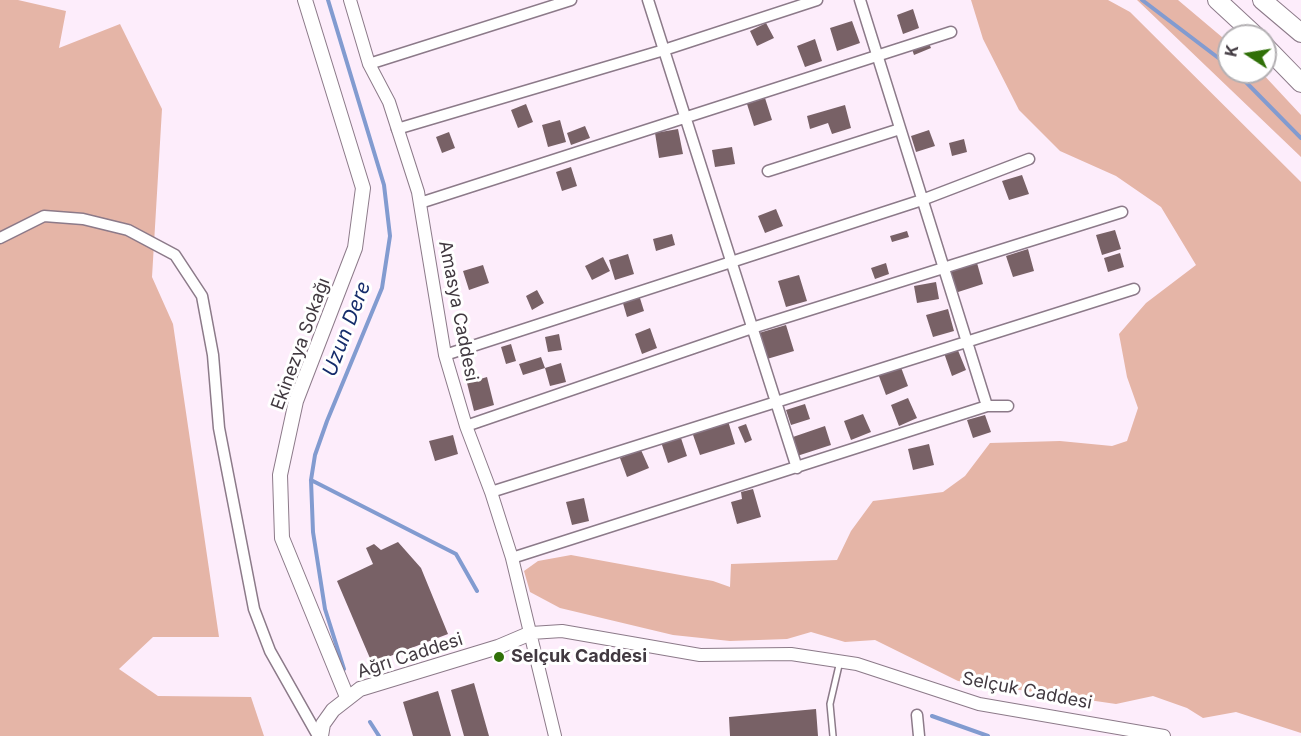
<!DOCTYPE html>
<meta charset="utf-8">
<style>
body{margin:0}
#map{position:relative;width:1301px;height:736px;overflow:hidden;background:#fdedfb;font-family:Inter,sans-serif}
canvas{display:block}
.north{position:absolute;left:1217px;top:24px;width:60px;height:60px;box-sizing:border-box;background:#fff;border:2px solid #b3b0b3;border-radius:50%;rotate:282deg;font-size:16px;font-weight:700;line-height:24px;text-align:center;color:#413940}
.north::after{content:'';display:block;margin:auto;width:21px;height:27px;background:#307008;clip-path:polygon(50% 0,100% 100%,50% 72%,0 100%)}
</style>
<div id="map">
<canvas width="1301" height="736"></canvas>
<div class="north">K</div>
</div>
<script>
const ctx = document.querySelector('canvas').getContext('2d');
ctx.lineJoin = 'round';
function paint(path, color) { ctx.fillStyle = color; ctx.fill(path, 'evenodd'); }
const poly = rows => new Path2D(rows.map(r => 'M' + r).join(''));
function strokePath(path, color, width, dash) { ctx.strokeStyle = color; ctx.lineWidth = width; ctx.lineCap = dash ? 'butt' : 'round'; ctx.setLineDash(dash || []); ctx.stroke(path); }
function write(font, color, halo, rows, align = 'center') {
  ctx.font = font + ' Inter,sans-serif'; ctx.lineWidth = 6; ctx.setLineDash([]); ctx.textBaseline = 'middle'; ctx.strokeStyle = halo; ctx.fillStyle = color; for (const [text, x, y, turn = 0] of rows) {
    ctx.save(); ctx.translate(x, y); ctx.rotate((+turn || 0) * Math.PI / 180); ctx.textAlign = isNaN(turn) ? turn : align; if (halo) ctx.strokeText(text, 0, 0); ctx.fillText(text, 0, 0); ctx.restore();
  }
}
paint(poly([
 [0,0,18,0,66,11,59,48,120,24,162,109,152,277,173,324,219,637,153,637,119,669,158,696,251,697,264,736,0,736],
 [971,0,1108,0,1130,12,1301,182,1301,733,1236,712,1203,718,1187,708,1153,696,1116,704,958,681,875,640,845,642,811,632,787,639,730,641,673,635,560,608,530,592,524,571,538,561,571,555,713,581,730,587,731,564,837,560,851,531,873,501,943,492,965,476,990,443,1060,441,1112,446,1127,441,1138,408,1127,377,1119,334,1146,303,1196,265,1161,207,1116,176,1060,151,1019,110,983,39],
 [1137,0,1178,0,1229,43,1229,72,1261,72,1301,115,1301,157]
]), '#e5b5a7');
strokePath(poly([
 [328,0,384,185,390,236,382,288,327,421,315,455,311,480,313,532,325,609,344,669],
 [1142,0,1229,66],
 [1236,72,1301,138],
 [311,480,456,554,477,591],
 [932,716,988,736],
 [370,722,379,736]
]), '#829bd0', 4);
paint(poly([
 [913,9,919,28,903,34,897,15],
 [852,21,860,43,837,51,830,28],
 [766,23,774,38,757,46,750,31],
 [815,39,822,61,805,67,797,46],
 [927,39,931,48,914,55,911,46],
 [765,98,772,120,754,126,747,104],
 [526,104,533,122,518,128,511,110],
 [845,105,851,128,832,134,828,123,810,129,807,116],
 [560,120,566,142,548,147,542,125],
 [585,126,590,138,571,145,567,133],
 [678,129,683,154,659,158,655,133],
 [929,130,935,146,916,152,911,136],
 [449,132,455,148,442,153,436,137],
 [964,139,967,152,952,156,949,143],
 [732,147,735,164,715,167,712,150],
 [571,167,577,186,562,191,556,172],
 [1022,175,1029,194,1009,200,1002,181],
 [776,209,783,226,765,233,758,216],
 [1115,230,1121,249,1102,255,1096,235],
 [907,231,909,237,892,242,890,236],
 [672,234,675,245,656,251,653,239],
 [1028,249,1034,271,1013,277,1006,256],
 [1120,253,1124,267,1108,272,1104,258],
 [628,254,634,274,615,280,609,260],
 [603,257,610,271,592,280,585,266],
 [886,263,889,274,875,279,871,268],
 [977,263,983,284,955,293,949,272],
 [483,265,489,283,469,290,463,271],
 [799,275,807,301,786,307,778,281],
 [936,282,939,299,917,303,914,286],
 [537,290,544,303,532,310,526,296],
 [639,295,644,311,627,317,622,300],
 [948,309,954,331,933,337,926,315],
 [786,325,794,351,767,359,759,333],
 [650,328,657,348,642,354,635,334],
 [559,334,562,350,548,352,545,337],
 [511,344,516,361,506,364,501,347],
 [957,348,966,370,952,376,944,353],
 [541,357,545,368,561,363,566,382,550,386,545,368,523,375,519,364],
 [899,362,908,386,886,395,877,371],
 [487,377,494,405,474,411,467,383],
 [908,398,917,418,899,426,891,405],
 [805,404,810,419,791,425,786,410],
 [863,414,871,432,851,440,844,421],
 [985,415,991,432,973,438,967,420],
 [728,421,735,444,700,455,692,432],
 [746,424,752,440,745,443,738,427],
 [825,426,831,445,797,456,790,438],
 [453,435,458,454,435,461,429,441],
 [680,435,687,456,668,463,661,442],
 [929,444,934,465,913,470,908,449],
 [641,450,649,468,627,477,620,458],
 [753,489,761,517,737,524,731,502,742,499,741,492],
 [584,498,589,521,572,525,566,502],
 [398,542,421,568,448,634,372,663,337,581,373,564,366,548,374,544,381,550],
 [474,683,489,736,464,736,451,690],
 [438,691,451,736,413,736,403,702],
 [816,709,818,736,730,736,729,717]
]), '#786166');
const service = poly([
 [833,736,830,704,840,661]
]);
const minor = poly([
 [648,0,797,468],
 [860,0,987,406],
 [369,64,571,0],
 [397,129,664,50,817,0],
 [768,171,900,129],
 [420,203,951,32],
 [0,238,44,216,83,219,128,230,175,255,202,296,213,355,219,428,254,609,270,651,318,736],
 [445,355,922,200,1029,159],
 [466,426,752,328,1122,212],
 [491,492,1134,289],
 [512,558,987,406,1008,406],
 [917,715,919,736]
]);
const tertiary = poly([
 [350,0,369,64,389,102,418,192,445,355,466,426,491,492,512,558,555,736],
 [531,633,562,631,700,655,791,654,857,664,979,704,1164,736]
]);
const secondary = poly([
 [305,0,363,188,355,248,296,401,280,475,282,538,347,697],
 [321,736,323,724,333,710,360,689,498,647,531,633]
]);
const motorway = poly([
 [1217,0,1256,36],
 [1262,0,1301,33],
 [1265,46,1301,83]
]);
strokePath(service, '#8c7a89', 8);
strokePath(minor, '#8c7a89', 13);
strokePath(tertiary, '#8c7a89', 14);
strokePath(secondary, '#8c7a89', 16);
strokePath(motorway, '#8c7a89', 20);
strokePath(service, '#fff', 5);
strokePath(minor, '#fff', 10);
strokePath(tertiary, '#fff', 12);
strokePath(secondary, '#fff', 14);
strokePath(motorway, '#fff', 18);
for (const [x, y, r, color] of [
 [499,657,6,"#307008"]
]) { const dot = new Path2D(); dot.arc(x, y, r, 0, 2 * Math.PI); ctx.fillStyle = color; ctx.fill(dot); strokePath(dot, '#fff', 2); }
write('18px', '#413940', '#fff', [
 ["Amasya Caddesi",458,311,79],
 ["Ekinezya Sokağı",301,344,-70],
 ["Ağrı Caddesi",410,656,-18],
 ["Selçuk Caddesi",1027,691,11]
]);
write('bold 18px', '#413940', '#fff', [
 ["Selçuk Caddesi",511,657]
], 'left');
write('italic 20px', '#152c6b', '#fff', [
 ["Uzun Dere",347,329,-69]
]);
</script>
